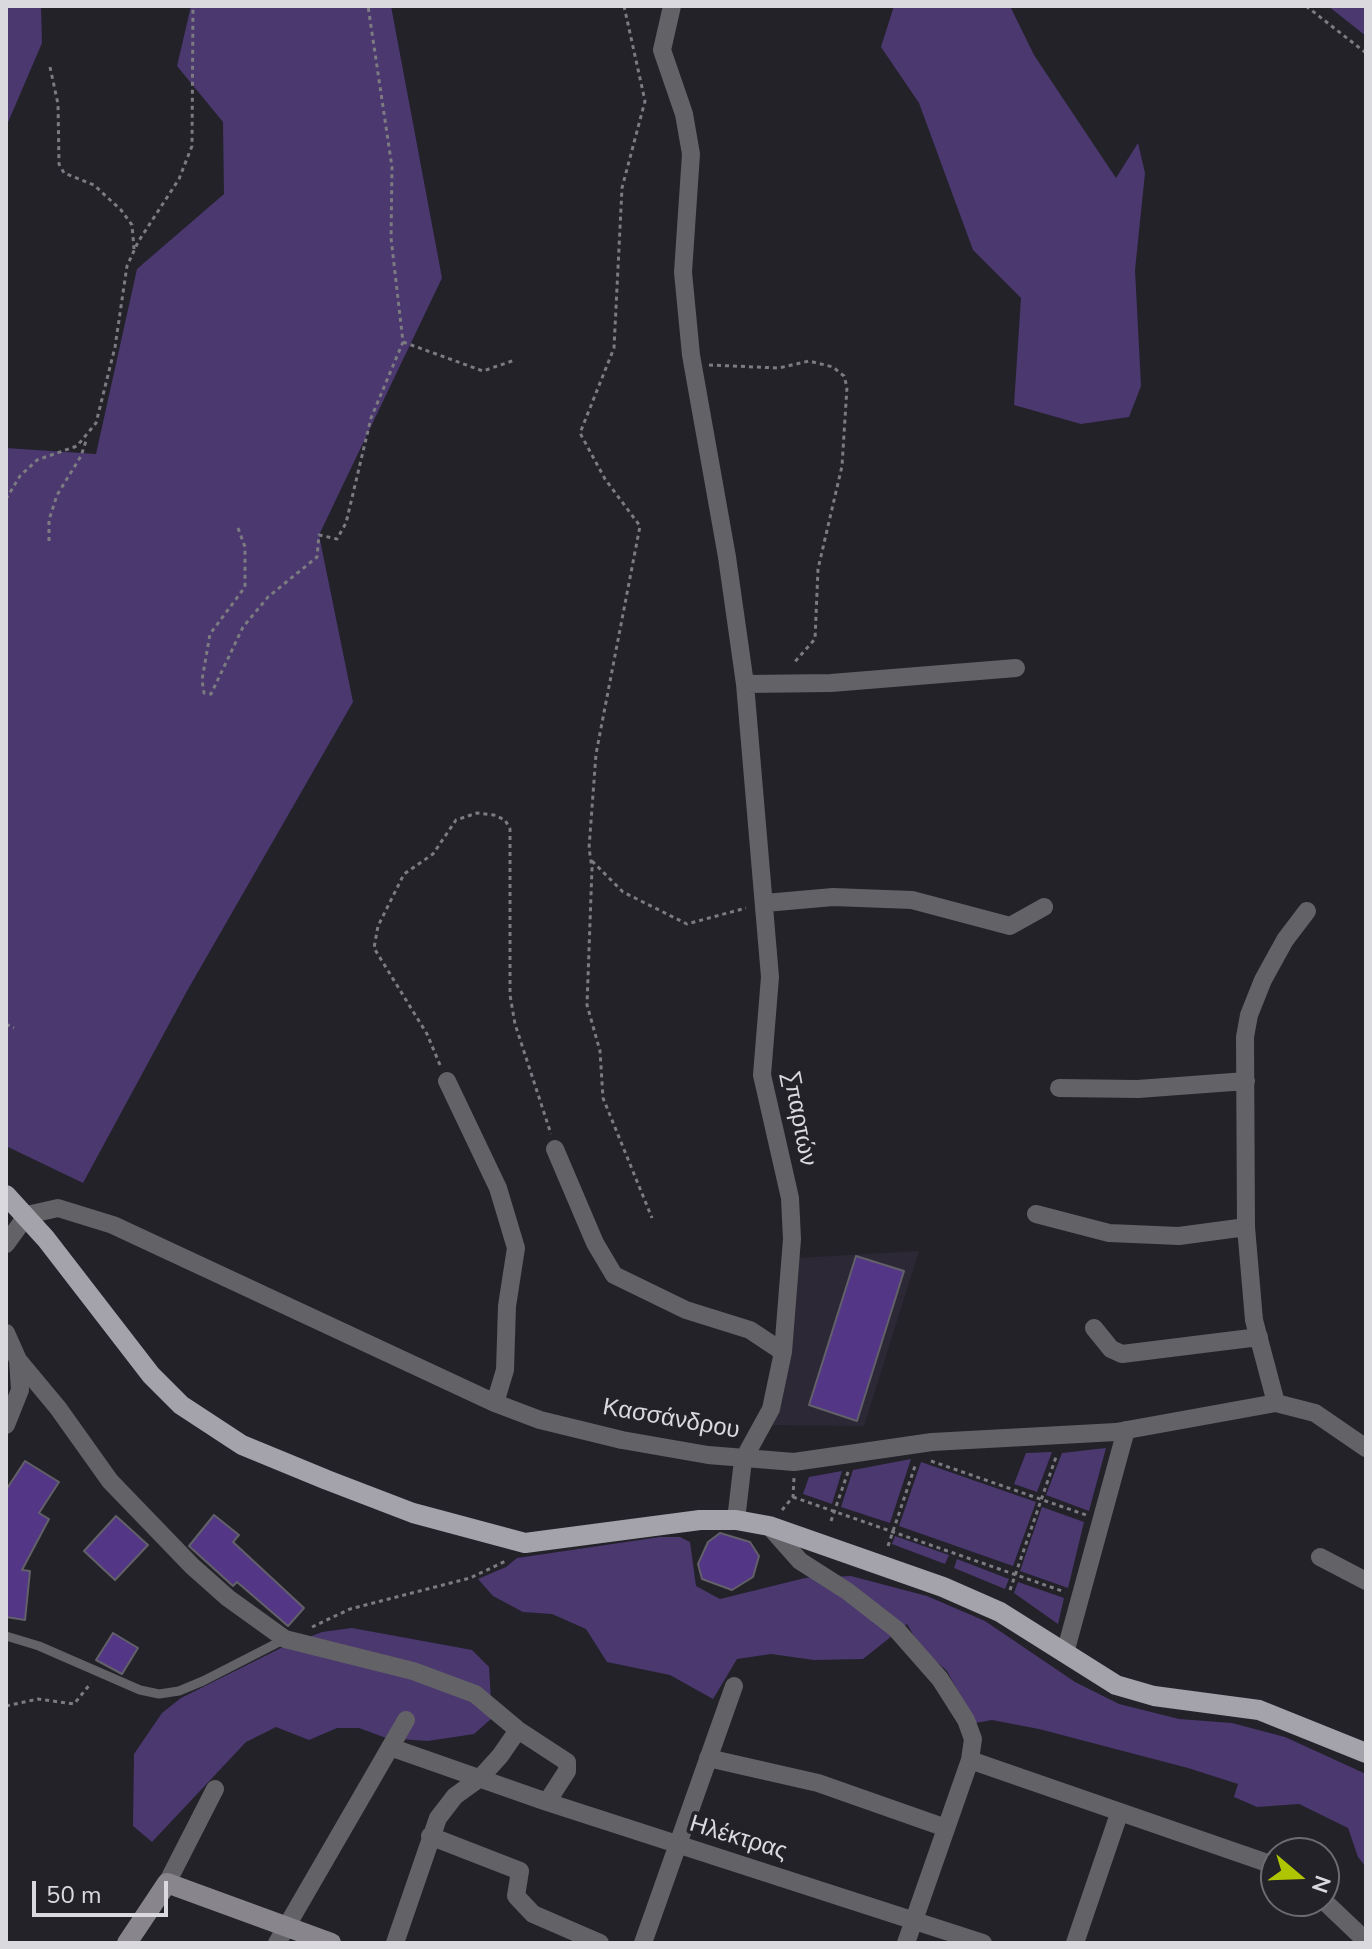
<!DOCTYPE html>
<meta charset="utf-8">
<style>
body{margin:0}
#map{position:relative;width:1372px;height:1949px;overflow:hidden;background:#232229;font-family:"Nunito Sans",sans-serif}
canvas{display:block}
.frame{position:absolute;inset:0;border:8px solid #dad9dd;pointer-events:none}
.north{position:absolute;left:1260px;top:1837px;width:80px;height:80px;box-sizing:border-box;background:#232229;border:2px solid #6c6b71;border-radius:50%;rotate:109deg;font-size:22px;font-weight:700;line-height:32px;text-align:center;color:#dad9dd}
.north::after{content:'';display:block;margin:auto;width:28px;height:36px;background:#b0c502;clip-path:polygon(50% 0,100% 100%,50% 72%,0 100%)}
.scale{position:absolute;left:32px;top:1881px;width:136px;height:36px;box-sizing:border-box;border:4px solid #dad9dd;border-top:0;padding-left:10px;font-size:24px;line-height:28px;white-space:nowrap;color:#dad9dd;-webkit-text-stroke:6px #232229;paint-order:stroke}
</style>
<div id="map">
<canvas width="1372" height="1949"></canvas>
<div class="frame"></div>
<div class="north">N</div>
<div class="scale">50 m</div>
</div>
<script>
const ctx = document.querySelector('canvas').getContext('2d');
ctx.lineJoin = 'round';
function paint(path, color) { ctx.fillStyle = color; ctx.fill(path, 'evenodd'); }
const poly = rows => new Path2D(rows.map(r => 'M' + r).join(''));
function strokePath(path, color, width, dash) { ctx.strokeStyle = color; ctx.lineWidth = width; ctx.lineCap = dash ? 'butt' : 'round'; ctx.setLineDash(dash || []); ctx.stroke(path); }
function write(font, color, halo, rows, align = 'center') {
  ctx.font = font + ' "Nunito Sans",sans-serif'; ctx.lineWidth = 7; ctx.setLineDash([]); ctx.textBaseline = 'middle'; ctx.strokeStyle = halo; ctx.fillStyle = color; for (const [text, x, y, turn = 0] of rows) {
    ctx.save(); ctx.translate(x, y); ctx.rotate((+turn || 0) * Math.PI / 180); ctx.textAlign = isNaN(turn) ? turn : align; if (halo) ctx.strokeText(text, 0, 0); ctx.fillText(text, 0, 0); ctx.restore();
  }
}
paint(poly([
 [919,1251,864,1426,768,1425,798,1258]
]), '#2c2835');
paint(poly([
 [6,6,41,6,42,43,6,127],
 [191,6,391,6,442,278,319,535,353,702,187,991,83,1183,6,1146,6,448,96,454,137,269,224,194,223,122,177,66],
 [894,6,1010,6,1034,55,1116,178,1138,143,1145,173,1135,270,1141,386,1129,417,1081,424,1014,405,1021,298,973,250,919,103,881,47],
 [1328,6,1366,6,1366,36],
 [1106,1448,1089,1511,1046,1495,1062,1453],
 [1052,1452,1037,1492,1014,1484,1026,1453],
 [911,1459,890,1523,841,1507,853,1470],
 [921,1462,1036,1502,1013,1566,899,1526],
 [842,1471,832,1504,803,1494,809,1477],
 [1042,1507,1084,1522,1068,1588,1020,1571],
 [895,1536,949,1555,945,1564,892,1544],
 [660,1537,680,1537,690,1542,696,1586,720,1599,805,1578,851,1576,927,1596,985,1621,1075,1682,1119,1704,1179,1719,1232,1723,1285,1737,1366,1774,1366,1867,1358,1857,1348,1828,1299,1804,1257,1807,1234,1797,1238,1784,1188,1768,1039,1729,992,1720,975,1723,947,1671,921,1648,907,1624,863,1659,814,1660,771,1654,737,1659,713,1699,670,1675,607,1662,586,1629,552,1614,523,1612,493,1596,478,1579,506,1567,517,1558],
 [957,1559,1009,1579,1005,1589,954,1568],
 [1018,1582,1064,1598,1058,1624,1014,1593],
 [352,1628,472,1650,489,1667,492,1718,474,1734,428,1741,386,1738,359,1728,337,1728,309,1740,276,1727,246,1742,152,1842,133,1826,134,1754,162,1713,181,1698,283,1647,322,1632]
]), '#4a386f');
const building = poly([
 [856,1256,904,1271,857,1421,809,1405,856,1256],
 [25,1461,59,1482,39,1513,49,1519,22,1570,30,1571,25,1620,6,1617,6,1490,25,1461],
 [214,1515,239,1535,233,1542,304,1608,288,1626,237,1582,233,1586,189,1546,214,1515],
 [116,1516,148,1545,115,1580,84,1551,116,1516],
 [720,1533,750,1542,759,1556,753,1577,732,1590,702,1579,698,1564,708,1542,720,1533],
 [113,1633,138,1648,122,1674,96,1660,113,1633]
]);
paint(building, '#533686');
strokePath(building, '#626068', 2);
strokePath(poly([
 [624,6,645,101,622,188,614,348,580,433,605,479,640,526,596,754,589,848,592,868,587,1005,600,1051,603,1098,652,1218],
 [1306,6,1366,53],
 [50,67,58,104,59,164,64,173,94,185,121,210,132,225,134,249],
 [403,342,483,371,515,360],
 [709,365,779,368,809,361,833,367,844,376,847,387,842,466,818,569,815,639,793,664],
 [6,499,20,476,37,460,77,446,96,423,115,347,127,266,138,242,179,179,192,146,193,6],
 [238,528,245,547,245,587,210,634,202,680,204,693,211,694,243,627,268,597,317,557,319,535,337,539,346,523,371,418,403,342,391,238,392,167,368,6],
 [49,541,49,520,57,495,81,456,87,438],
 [592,861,623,892,687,924,746,908],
 [6,1024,14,1028],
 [440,1065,427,1034,374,948,378,926,404,874,433,854,456,820,477,813,494,815,505,820,510,829,510,995,515,1024,551,1134],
 [931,1461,1086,1515],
 [793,1497,1065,1592],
 [782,1510,793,1497,794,1478],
 [831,1521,848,1472],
 [888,1546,916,1463],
 [1010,1590,1057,1454],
 [312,1627,350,1609,470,1578,508,1560],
 [6,1706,38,1699,74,1704,91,1683]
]), '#7c7b81', 3, [4, 4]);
strokePath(poly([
 [6,1636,39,1646,140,1690,159,1694,179,1691,203,1681,285,1639]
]), '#636266', 9);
strokePath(poly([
 [672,6,662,50,684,114,691,154,683,272,691,355,727,557,745,684,831,683,1016,668],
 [765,903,833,897,912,900,1010,926,1044,907],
 [447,1081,498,1188,516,1248,507,1306,505,1370,495,1403],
 [1059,1088,1138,1089,1246,1081],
 [555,1149,595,1243,614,1275,686,1310,750,1330,783,1352],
 [1036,1214,1109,1233,1179,1236,1246,1227],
 [6,1244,27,1215,58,1208,113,1225,495,1403,540,1420,622,1440,708,1455,794,1462,932,1442,1116,1432,1276,1403,1315,1413,1366,1448],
 [1094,1328,1111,1349,1122,1354,1259,1337],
 [6,1333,18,1360,20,1390,6,1425],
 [18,1360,58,1408,110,1481,192,1566,228,1598,285,1639,413,1671,475,1694,518,1730,567,1762,567,1771,547,1802],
 [1276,1403,1254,1320,1246,1227,1245,1037,1249,1015,1263,980,1285,940,1307,911],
 [736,1520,743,1460,771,1409,783,1352,792,1239,790,1198,762,1075,770,977,745,684],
 [769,1526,800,1561,847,1591,896,1629,940,1679,966,1720,973,1739,970,1760,906,1943],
 [1320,1557,1366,1581],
 [1065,1653,1126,1430],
 [390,1747,547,1802,983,1943],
 [708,1758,818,1783,946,1828],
 [970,1760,1276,1866],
 [430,1836,520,1871,516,1896,533,1914,600,1943],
 [167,1883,215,1789],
 [1324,1901,1366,1941],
 [277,1943,406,1720],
 [395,1943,438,1818,455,1796,480,1778,500,1756,518,1730],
 [643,1943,734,1686],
 [1075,1943,1119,1814]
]), '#636266', 18);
strokePath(poly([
 [127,1943,167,1883,331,1943]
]), '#88868c', 20);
strokePath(poly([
 [6,1195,46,1239,151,1375,181,1405,242,1445,327,1480,413,1513,525,1543,700,1520,736,1520,769,1526,943,1587,1000,1612,1116,1685,1154,1696,1259,1710,1366,1753]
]), '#a4a2aa', 20);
write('24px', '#dad9dd', '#232229', [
 ["Σπαρτών",798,1119,79],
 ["Κασσάνδρου",671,1420,10],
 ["Ηλέκτρας",738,1839,17]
]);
</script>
